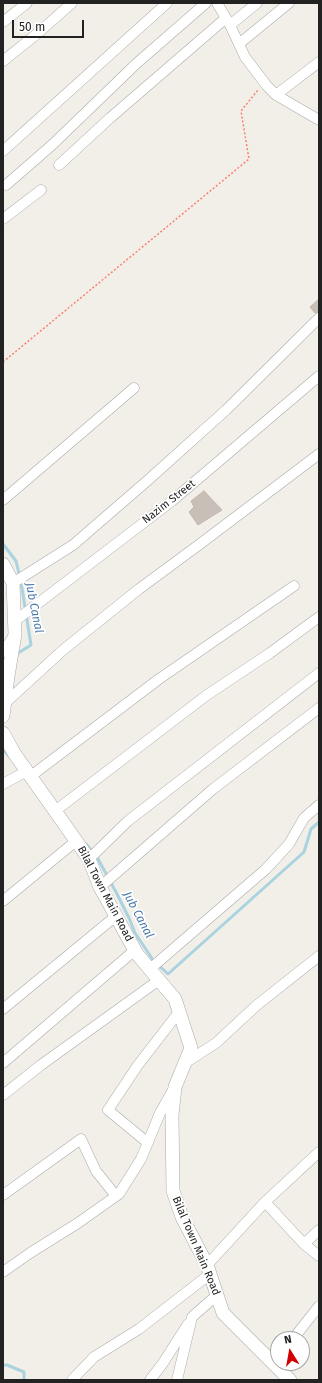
<!DOCTYPE html>
<style>
body{margin:0}
#map{position:relative;width:322px;height:1383px;overflow:hidden;background:#f2efe9;font-family:"Fira Sans",sans-serif}
canvas{display:block}
.frame{position:absolute;inset:0;border:4px solid #222;pointer-events:none}
.north{position:absolute;left:270px;top:1331px;width:40px;height:40px;box-sizing:border-box;background:#fff;border:1px solid #a7a7a7;border-radius:50%;rotate:349deg;font-size:11px;font-weight:700;line-height:16px;text-align:center;color:#222}
.north::after{content:'';display:block;margin:auto;width:14px;height:18px;background:#d40000;clip-path:polygon(50% 0,100% 100%,50% 72%,0 100%)}
.scale{position:absolute;left:12px;top:20px;width:72px;height:18px;box-sizing:border-box;border:2px solid #222;border-top:0;padding-left:5px;font-size:12px;line-height:14px;white-space:nowrap;color:#222;-webkit-text-stroke:3px #fff;paint-order:stroke}
</style>
<div id="map">
<canvas width="322" height="1383"></canvas>
<div class="frame"></div>
<div class="north">N</div>
<div class="scale">50 m</div>
</div>
<script>
const ctx = document.querySelector('canvas').getContext('2d');
ctx.lineJoin = 'round';
const poly = rows => new Path2D(rows.map(r => 'M' + r).join(''));
function strokePath(path, color, width, dash) { ctx.strokeStyle = color; ctx.lineWidth = width; ctx.lineCap = dash ? 'butt' : 'round'; ctx.setLineDash(dash || []); ctx.stroke(path); }
function paint(path, color) { ctx.fillStyle = color; ctx.fill(path, 'evenodd'); }
function write(font, color, halo, rows, align = 'center') {
  ctx.font = font + ' "Fira Sans",sans-serif'; ctx.lineWidth = 3.5; ctx.setLineDash([]); ctx.textBaseline = 'middle'; ctx.strokeStyle = halo; ctx.fillStyle = color; for (const [text, x, y, turn = 0] of rows) {
    ctx.save(); ctx.translate(x, y); ctx.rotate((+turn || 0) * Math.PI / 180); ctx.textAlign = isNaN(turn) ? turn : align; if (halo) ctx.strokeText(text, 0, 0); ctx.fillText(text, 0, 0); ctx.restore();
  }
}
strokePath(poly([
 [3,544,16,561,21,582,31,645,15,655],
 [3,750,9,756],
 [86,844,97,857,117,894,129,918,135,933,153,960,168,974,304,852,311,829,319,822],
 [3,1365,7,1365,24,1372,24,1380]
]), '#aad3df', 3);
const building = poly([
 [319,299,319,312,315,313,310,307,319,299],
 [204,491,222,510,198,525,189,512,194,507,191,501,204,491]
]);
paint(building, '#c7bfb8');
strokePath(building, '#c4b6ab', 1);
const minor = poly([
 [217,3,230,25,245,57,267,86,276,95,319,120],
 [3,22,27,3],
 [230,25,257,3],
 [239,44,289,3],
 [3,61,38,33,72,3],
 [276,95,319,62],
 [3,151,167,3],
 [59,165,110,118,226,18],
 [6,185,52,145,137,63,206,3],
 [3,219,41,190],
 [3,500,134,388],
 [13,583,73,545,147,481,226,410,319,318],
 [15,621,172,501,319,376],
 [3,652,13,637],
 [3,705,63,650,139,589,200,544,319,454],
 [31,776,159,679,294,586],
 [3,784,27,771],
 [55,811,207,695,270,653,319,617],
 [89,859,128,821,319,673],
 [100,887,213,789,319,708],
 [3,901,76,841],
 [150,969,266,869,289,844,304,818,319,805],
 [3,1009,116,916],
 [3,1063,135,950],
 [185,1063,216,1043,257,1005,319,956],
 [3,1095,41,1065,159,980],
 [148,1143,108,1110,138,1065,179,1012],
 [3,1195,81,1139,96,1171,116,1196],
 [265,1202,319,1152],
 [304,1244,319,1230],
 [207,1265,265,1202,304,1244,319,1256],
 [3,1272,30,1253,78,1223,119,1194,141,1159,160,1113,173,1090],
 [293,1339,319,1306],
 [72,1380,94,1357,139,1329,210,1274],
 [150,1380,163,1363,188,1324],
 [177,1380,192,1317,217,1295]
]);
const tertiary = poly([
 [3,564,13,583,15,634,8,676,3,716],
 [3,733,14,753,89,859,100,887,137,954,175,999,191,1048,175,1087,172,1115,173,1191,182,1217,207,1265,223,1313,290,1380]
]);
strokePath(minor, '#a9a9a9', 11);
strokePath(tertiary, '#a9a9a9', 14);
strokePath(poly([
 [3,362,249,159,241,111,258,90]
]), '#fa8072', 1.5, [2, 2]);
strokePath(minor, '#fff', 10);
strokePath(tertiary, '#fff', 13);
write('11px', '#222', '#fff', [
 ["Nazim Street",169,502,-38],
 ["Bilal Town Main Road",105,894,62],
 ["Bilal Town Main Road",196,1246,67]
]);
write('italic 12px', '#4a7aab', '#fff', [
 ["Jub Canal",34,608,79],
 ["Jub Canal",138,915,62]
]);
</script>
